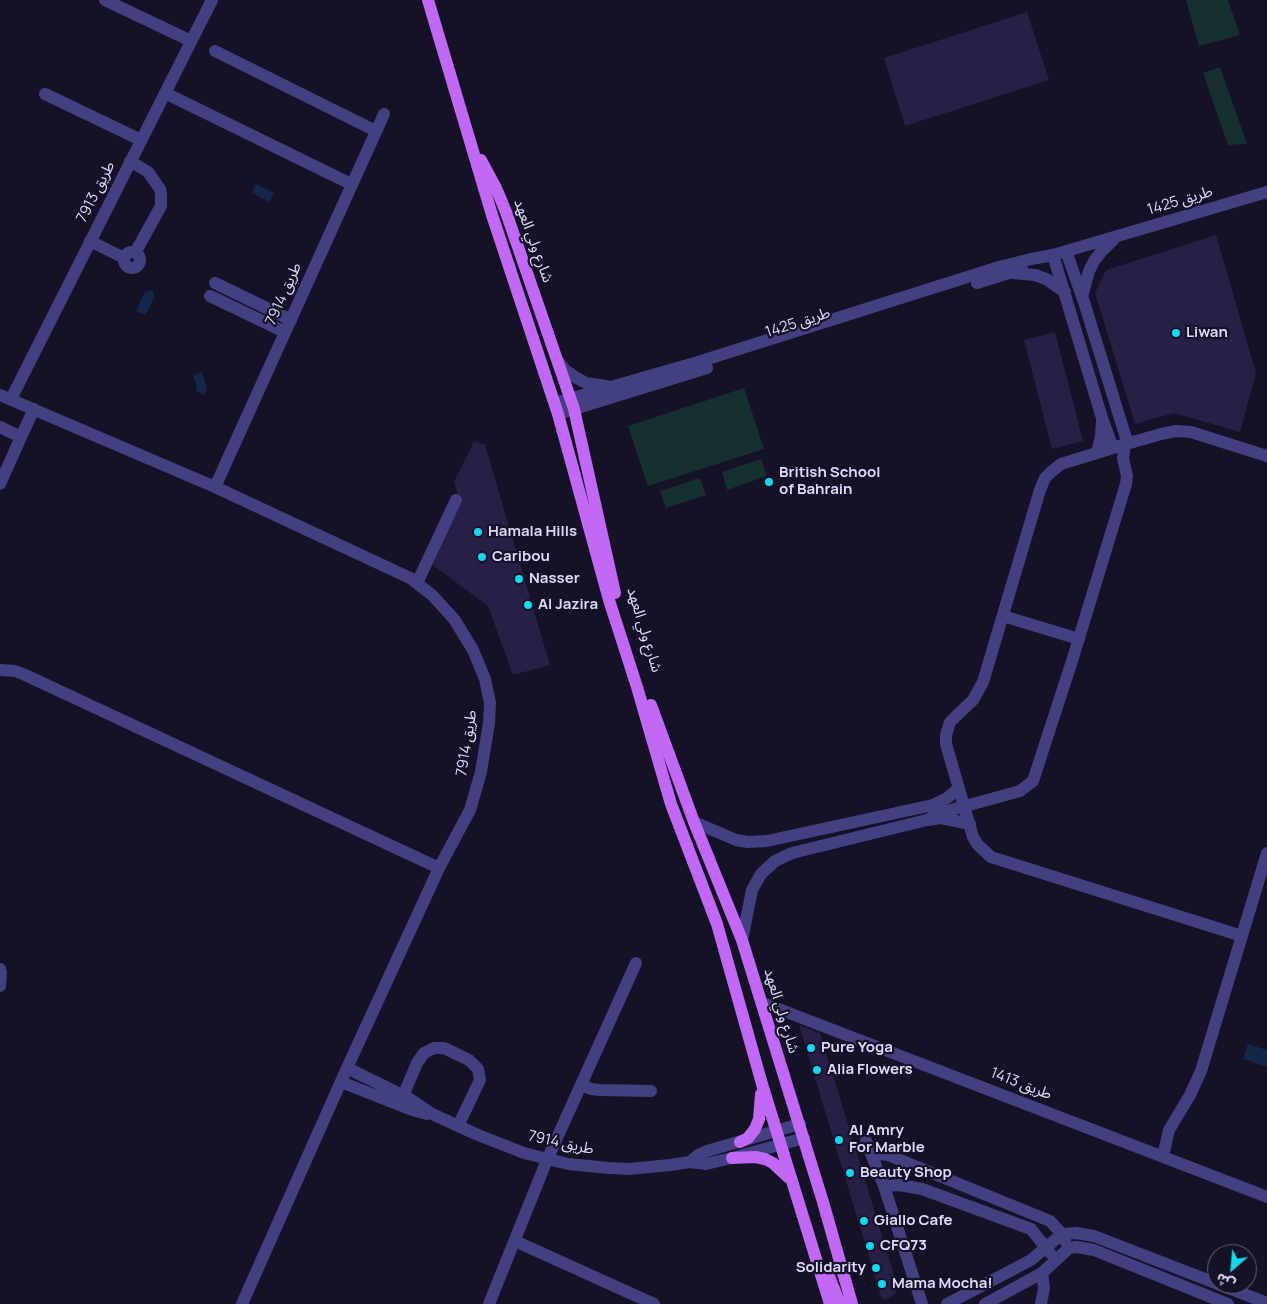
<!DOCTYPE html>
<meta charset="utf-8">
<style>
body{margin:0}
#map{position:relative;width:1267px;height:1304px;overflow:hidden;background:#151126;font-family:Manrope,"Noto Sans Arabic",sans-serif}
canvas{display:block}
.north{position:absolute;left:1207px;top:1244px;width:50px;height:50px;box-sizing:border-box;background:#151126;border:1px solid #65617c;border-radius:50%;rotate:207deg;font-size:14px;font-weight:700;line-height:20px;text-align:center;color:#ddd9fc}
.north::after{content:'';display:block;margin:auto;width:18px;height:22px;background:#13d7ef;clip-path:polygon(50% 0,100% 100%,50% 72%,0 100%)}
</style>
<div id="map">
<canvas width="1267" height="1304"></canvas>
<div class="north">ش</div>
</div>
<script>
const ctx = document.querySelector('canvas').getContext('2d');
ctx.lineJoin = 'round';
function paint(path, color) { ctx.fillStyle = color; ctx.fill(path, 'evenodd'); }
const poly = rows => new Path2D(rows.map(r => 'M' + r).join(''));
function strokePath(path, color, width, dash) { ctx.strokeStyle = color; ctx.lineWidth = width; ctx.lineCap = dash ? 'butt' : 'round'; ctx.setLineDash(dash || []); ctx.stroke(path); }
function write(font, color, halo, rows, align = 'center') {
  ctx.font = font + ' Manrope,"Noto Sans Arabic",sans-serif'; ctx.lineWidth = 4.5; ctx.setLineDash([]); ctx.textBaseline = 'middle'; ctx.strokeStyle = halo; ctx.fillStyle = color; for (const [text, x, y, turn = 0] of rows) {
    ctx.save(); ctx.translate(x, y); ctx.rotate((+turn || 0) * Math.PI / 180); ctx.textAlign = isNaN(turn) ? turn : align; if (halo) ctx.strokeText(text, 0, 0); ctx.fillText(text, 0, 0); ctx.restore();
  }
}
paint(poly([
 [1186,0,1228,0,1240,35,1199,46],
 [1220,67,1247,144,1228,145,1203,73],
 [744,388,764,449,648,486,628,426],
 [761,459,767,476,727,490,722,472],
 [700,478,706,495,666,508,660,491]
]), '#15302f');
paint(poly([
 [256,184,274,193,270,202,252,193],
 [152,290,155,297,145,315,136,311,145,292],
 [202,372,207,388,204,395,196,391,197,387,193,375],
 [1248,1044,1267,1050,1267,1067,1243,1059]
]), '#122749');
paint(poly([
 [1027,12,1049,80,905,126,884,58],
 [1216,235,1256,373,1240,432,1174,413,1135,424,1095,293,1106,270],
 [1055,332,1083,441,1052,449,1024,340],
 [474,441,485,445,550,665,513,675,488,606,430,563,460,501,454,482],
 [799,1025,820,1033,898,1288,896,1292,890,1298,882,1300]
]), '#271f46');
strokePath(poly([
 [105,0,191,41],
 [215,51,376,131],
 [165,93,351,184],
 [45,94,141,140],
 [130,161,148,172,160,189,161,194,161,206,135,253],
 [90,241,124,258],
 '124 260a8 8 0 1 1 16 0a8 8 0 1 1-16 0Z',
 [1053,255,1102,418,1113,448],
 [1013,273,1035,275,1046,279,1065,292],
 [215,283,291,320],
 [977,283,1022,269],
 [210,296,285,332],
 [1082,297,1089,271,1094,261,1101,252,1114,239],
 [558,361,565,370,575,377,586,383,606,386],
 [0,395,215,487,410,578,432,595,454,619,473,650,485,679,490,703,489,723,481,772,470,810,439,868,347,1068,242,1304],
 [11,399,212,0],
 [555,403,698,362,999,267,1031,259,1053,255,1267,192],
 [558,414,707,368],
 [0,427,21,437,0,484],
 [21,437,34,409],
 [1097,453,1101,436,1102,421],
 [215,487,384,114],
 [417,583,456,500],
 [1003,616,1079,639],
 [0,670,15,671,23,674,439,868],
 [927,820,940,813,1020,791,1033,781,1072,661,1126,484,1127,476,1123,458,1126,438,1084,302,1066,251],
 [694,822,736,840,748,842,767,841,933,805,947,798,959,788],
 [1242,936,991,857,978,845,973,837,946,744,946,735,950,722,973,700,983,682,1040,490,1045,478,1051,472,1061,464,1126,444,1161,434,1176,431,1191,432,1267,456],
 [742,940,752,890,761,874,775,861,792,853,927,820,941,818,970,824],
 [0,969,1,973,0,986],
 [763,1003,1267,1197],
 [347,1068,410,1099,432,1114,478,1135,524,1153,568,1164,609,1168,629,1169,670,1165,690,1162,706,1164,732,1158,804,1138],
 [341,1082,412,1110,427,1114],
 [582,1085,591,1089,600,1090,651,1091],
 [403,1096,417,1063,424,1053,434,1048,444,1048,469,1060,478,1069,480,1080,458,1126],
 [866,1141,884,1186,922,1304],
 [872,1156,880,1154,888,1155,1050,1221,1062,1234,1065,1241],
 [1163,1156,1169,1130,1190,1095,1201,1071,1267,853],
 [690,1162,698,1155,707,1151,800,1124],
 [884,1186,899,1185,922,1189,1031,1229,1050,1253],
 [515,1241,654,1304],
 [489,1304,547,1160,636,963],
 [947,1304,1031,1260,1062,1234,1076,1233,1094,1236,1267,1303],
 [985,1304,1042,1273,1069,1248,1077,1247,1094,1250,1228,1304],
 [1041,1304,1044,1288,1042,1273]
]), '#434082', 12);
strokePath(poly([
 [428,0,492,215,558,414,609,600,637,687,671,804,717,924,762,1084,830,1304],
 [481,160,496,188,506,212,574,409,615,593],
 [651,705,694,822,742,940,823,1202,852,1304],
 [740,1142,748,1138,755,1129,759,1119,761,1094],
 [732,1158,755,1157,765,1159,773,1163,788,1177],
 [826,1269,840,1304]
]), '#c168f5', 12);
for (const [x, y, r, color] of [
 [1176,333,5,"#13d7ef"],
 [769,482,5,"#13d7ef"],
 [478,532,5,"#13d7ef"],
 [482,557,5,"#13d7ef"],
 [519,579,5,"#13d7ef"],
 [528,605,5,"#13d7ef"],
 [811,1048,5,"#13d7ef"],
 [817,1070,5,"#13d7ef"],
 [839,1140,5,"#13d7ef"],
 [850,1173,5,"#13d7ef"],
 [864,1221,5,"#13d7ef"],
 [870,1246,5,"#13d7ef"],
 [876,1268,5,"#13d7ef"],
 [882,1284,5,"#13d7ef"]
]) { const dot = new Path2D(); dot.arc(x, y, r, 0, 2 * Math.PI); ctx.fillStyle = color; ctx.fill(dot); strokePath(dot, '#151126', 2); }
write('15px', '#ddd9fc', '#151126', [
 ["طريق 7913",96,192,-63],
 ["طريق 1425",1180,201,-17],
 ["شارع ولي العهد",533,241,70],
 ["طريق 7914",284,294,-66],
 ["طريق 1425",798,323,-18],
 ["شارع ولي العهد",644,630,73],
 ["طريق 7914",467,743,-81],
 ["شارع ولي العهد",781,1011,73],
 ["طريق 1413",1021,1084,21],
 ["طريق 7914",561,1143,12]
]);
write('bold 15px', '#ddd9fc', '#151126', [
 ["Liwan",1186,333],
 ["British School",779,473],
 ["of Bahrain",779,490],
 ["Hamala Hills",488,532],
 ["Caribou",492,557],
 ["Nasser",529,579],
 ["Al Jazira",538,605],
 ["Pure Yoga",821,1048],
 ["Alia Flowers",827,1070],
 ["Al Amry",849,1131],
 ["For Marble",849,1148],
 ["Beauty Shop",860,1173],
 ["Giallo Cafe",874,1221],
 ["CFQ73",880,1246],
 ["Solidarity",866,1268,"right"],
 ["Mama Mocha!",892,1284]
], 'left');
</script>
